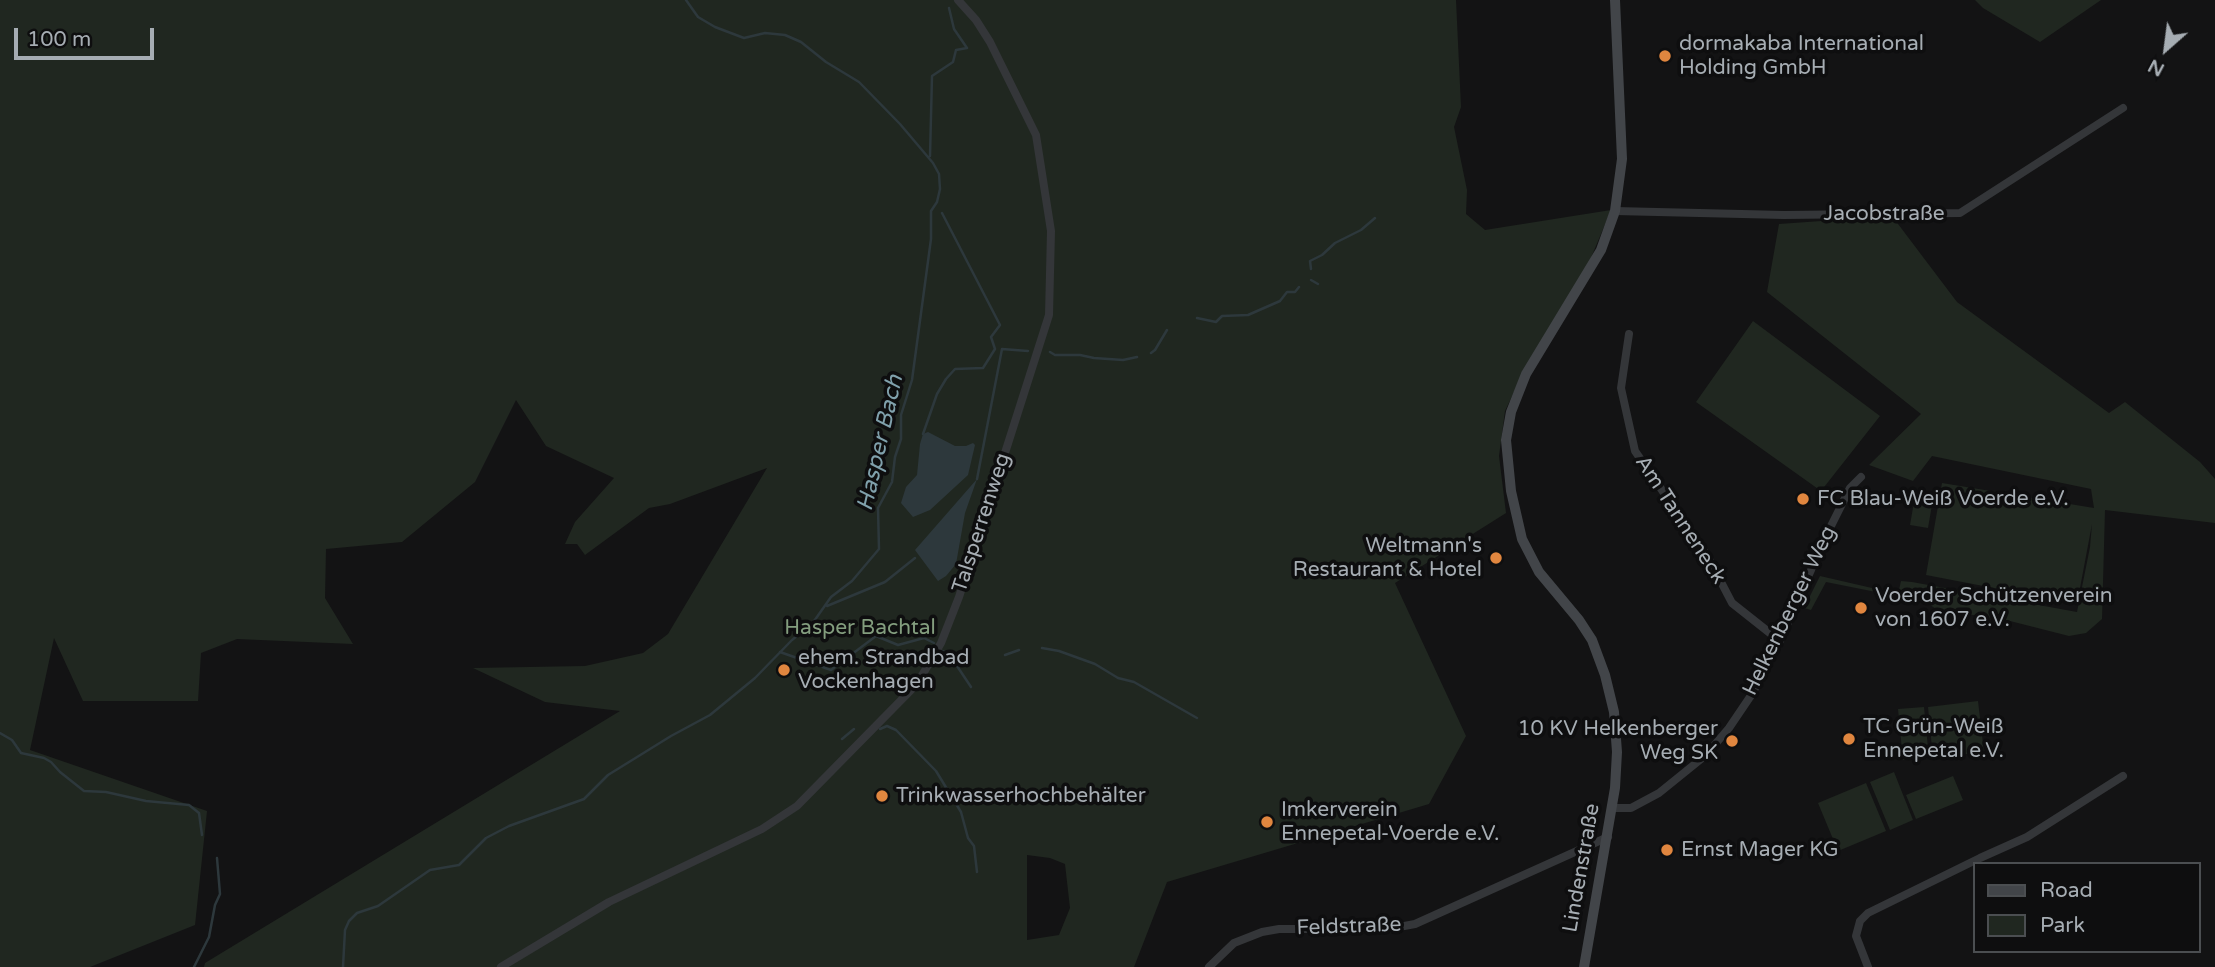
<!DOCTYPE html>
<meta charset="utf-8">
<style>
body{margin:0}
#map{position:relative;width:2215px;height:967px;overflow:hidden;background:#131314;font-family:"Varela Round",sans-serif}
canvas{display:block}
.legend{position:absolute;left:1973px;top:862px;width:228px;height:91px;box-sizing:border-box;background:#0e0e0f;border:2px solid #4b4e51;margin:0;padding:9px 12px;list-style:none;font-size:21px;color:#a6adb3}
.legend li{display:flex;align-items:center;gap:14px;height:35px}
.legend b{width:35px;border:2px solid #4b4e51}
.north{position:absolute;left:2131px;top:14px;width:70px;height:70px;-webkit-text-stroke:5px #0e0e0f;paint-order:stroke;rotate:208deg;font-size:19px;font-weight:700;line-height:28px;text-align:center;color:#a6adb3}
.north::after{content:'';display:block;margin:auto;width:24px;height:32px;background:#a6adb3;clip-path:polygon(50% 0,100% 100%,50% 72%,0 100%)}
.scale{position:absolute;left:14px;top:28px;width:140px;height:32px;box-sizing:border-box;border:4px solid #a6adb3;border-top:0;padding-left:9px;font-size:21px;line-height:24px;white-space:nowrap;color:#a6adb3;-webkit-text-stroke:5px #0e0e0f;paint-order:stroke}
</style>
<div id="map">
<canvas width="2215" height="967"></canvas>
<ul class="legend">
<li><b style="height:9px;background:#424549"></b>Road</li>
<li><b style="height:19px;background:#202720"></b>Park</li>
</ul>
<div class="north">N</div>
<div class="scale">100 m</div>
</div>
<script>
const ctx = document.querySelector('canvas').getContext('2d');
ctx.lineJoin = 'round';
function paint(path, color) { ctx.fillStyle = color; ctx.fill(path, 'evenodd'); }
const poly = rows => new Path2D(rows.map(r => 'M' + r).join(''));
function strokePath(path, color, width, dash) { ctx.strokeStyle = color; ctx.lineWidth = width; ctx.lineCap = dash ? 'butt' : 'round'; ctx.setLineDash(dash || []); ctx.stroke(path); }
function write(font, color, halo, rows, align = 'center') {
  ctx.font = font + ' "Varela Round",sans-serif'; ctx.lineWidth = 7; ctx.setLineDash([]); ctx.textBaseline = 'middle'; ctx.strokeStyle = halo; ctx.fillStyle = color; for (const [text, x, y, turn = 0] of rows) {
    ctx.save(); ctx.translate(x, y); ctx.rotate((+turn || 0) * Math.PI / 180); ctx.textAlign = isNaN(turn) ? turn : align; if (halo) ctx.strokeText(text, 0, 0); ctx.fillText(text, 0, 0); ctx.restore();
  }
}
paint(poly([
 [0,0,1456,0,1461,107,1454,127,1467,190,1466,214,1485,230,1611,210,1585,272,1523,373,1505,411,1499,456,1506,513,1395,583,1466,736,1429,804,1167,882,1134,967,204,967,205,963,620,711,545,702,473,668,585,666,643,653,668,634,767,468,670,504,649,508,585,555,577,544,565,544,575,522,614,478,546,446,516,400,475,482,402,542,326,549,325,598,353,644,237,639,201,653,198,701,83,701,54,638,30,750,207,811,195,925,90,967,0,967],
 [1027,855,1050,858,1065,864,1070,908,1059,935,1027,940],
 [1975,0,2101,0,2040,42,1983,8],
 [1892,216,1957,302,2109,413,2125,402,2200,462,2215,479,2215,523,2105,510,2102,619,2086,633,2069,636,2010,621,1936,609,1926,602,1826,582,1811,610,1804,608,1820,576,1898,594,1901,581,1912,582,2077,612,2090,547,2092,524,2077,604,1926,575,1942,483,2094,508,2091,489,1932,456,1913,481,1869,465,1921,414,1767,292,1779,224],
 [1753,321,1880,416,1821,491,1696,402],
 [1915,496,1933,499,1928,528,1910,525],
 [1978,701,1984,752,1933,758,1928,707],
 [1924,707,1929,758,1903,760,1898,709],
 [1894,772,1913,820,1890,830,1870,782],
 [1953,776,1963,800,1916,819,1906,795],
 [1866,783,1886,831,1838,851,1818,803]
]), '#202720');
paint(poly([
 [928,432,955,446,966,446,973,443,975,445,968,475,930,510,913,517,901,503,906,487,917,475,920,444,923,434],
 [977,479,965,513,956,564,946,576,938,581,915,550]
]), '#2d383c');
strokePath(poly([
 [930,156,932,76,953,62,956,50,967,48,954,29,949,8],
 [1311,269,1310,261,1322,255,1335,243,1361,230,1375,218],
 [1311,280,1318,284],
 [1197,318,1216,322,1222,316,1248,315,1280,301,1287,292,1295,292,1299,287],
 [1050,352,1055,355,1080,355,1094,358,1123,360,1137,357],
 [1151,353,1155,350,1167,330],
 [923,434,937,394,946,379,955,369,983,368,995,349,991,337,1000,325,942,213],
 [977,479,1002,349,1028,351],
 [827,606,885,582,915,558],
 [1042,648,1059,651,1095,664,1118,678,1134,682,1197,718],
 [942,651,949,654,971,687],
 [780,652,831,670,876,636,898,645,924,638,934,643],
 [952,655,962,658],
 [1005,655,1019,650],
 [880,729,887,726,896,730,936,771,961,812,968,838,974,846,977,872],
 [0,733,12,740,21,753,44,758,51,762,60,772,84,791,106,792,146,801,189,805,199,813,202,835],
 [842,739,854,729],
 [194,967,209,937,215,905,220,894,217,858],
 [343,967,345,930,349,921,357,913,378,906,430,870,459,865,486,838,509,826,584,799,608,775,671,736,710,715,755,678,792,640,812,624,831,597,852,581,879,549,878,508,892,482,895,457,901,439,901,415,912,380,931,239,931,211,937,202,940,189,939,174,933,163,900,124,859,82,826,62,801,42,785,35,765,33,744,38,715,27,698,17,686,0]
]), '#2d383c', 2.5);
strokePath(poly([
 [1615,211,1784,215,1960,213,2123,108],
 [1629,334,1621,388,1635,451,1708,557,1732,603,1780,641],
 [1612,808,1631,808,1659,793,1706,755,1729,728,1752,694,1780,641,1825,538,1850,488,1861,477],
 [501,967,609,902,762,829,797,806,917,684,941,643,959,597,1049,315,1051,231,1036,135,990,42,976,20,958,0],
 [1209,967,1234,943,1262,932,1279,929,1388,929,1415,924,1608,837],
 [1868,967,1856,936,1860,921,1868,913,1980,858,2027,837,2123,776]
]), '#343639', 8);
strokePath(poly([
 [1584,967,1615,788,1617,752,1614,712,1605,675,1592,640,1579,620,1539,572,1522,539,1511,491,1506,440,1511,412,1526,374,1601,250,1615,211,1622,159,1615,0]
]), '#424549', 10);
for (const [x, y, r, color] of [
 [1665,56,7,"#e0863f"],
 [1803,499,7,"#e0863f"],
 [1496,558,7,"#e0863f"],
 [1861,608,7,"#e0863f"],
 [784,670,7,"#e0863f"],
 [1849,739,7,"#e0863f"],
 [1732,741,7,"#e0863f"],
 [882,796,7,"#e0863f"],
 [1267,822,7,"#e0863f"],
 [1667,850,7,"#e0863f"]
]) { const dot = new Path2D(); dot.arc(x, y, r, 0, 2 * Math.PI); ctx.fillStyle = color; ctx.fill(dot); strokePath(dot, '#0e0e0f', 2.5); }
write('21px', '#a6adb3', '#0e0e0f', [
 ["dormakaba International",1679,44],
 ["Holding GmbH",1679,68],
 ["FC Blau-Weiß Voerde e.V.",1817,499],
 ["Weltmann's",1482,546,"right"],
 ["Restaurant & Hotel",1482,570,"right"],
 ["Voerder Schützenverein",1875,596],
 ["von 1607 e.V.",1875,620],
 ["ehem. Strandbad",798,658],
 ["Vockenhagen",798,682],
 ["TC Grün-Weiß",1863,727],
 ["Ennepetal e.V.",1863,751],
 ["10 KV Helkenberger",1718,729,"right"],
 ["Weg SK",1718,753,"right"],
 ["Trinkwasserhochbehälter",896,796],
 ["Imkerverein",1281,810],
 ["Ennepetal-Voerde e.V.",1281,834],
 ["Ernst Mager KG",1681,850]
], 'left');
write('21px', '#a6adb3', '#0e0e0f', [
 ["Jacobstraße",1884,214],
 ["Am Tanneneck",1680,520,57],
 ["Talsperrenweg",982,523,-72],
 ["Helkenberger Weg",1790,611,-64],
 ["Lindenstraße",1582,868,-80],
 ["Feldstraße",1349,927,-2]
]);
write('21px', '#839d7e', '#0e0e0f', [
 ["Hasper Bachtal",860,628]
]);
write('italic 23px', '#80a1ac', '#0e0e0f', [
 ["Hasper Bach",881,443,-77]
]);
</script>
